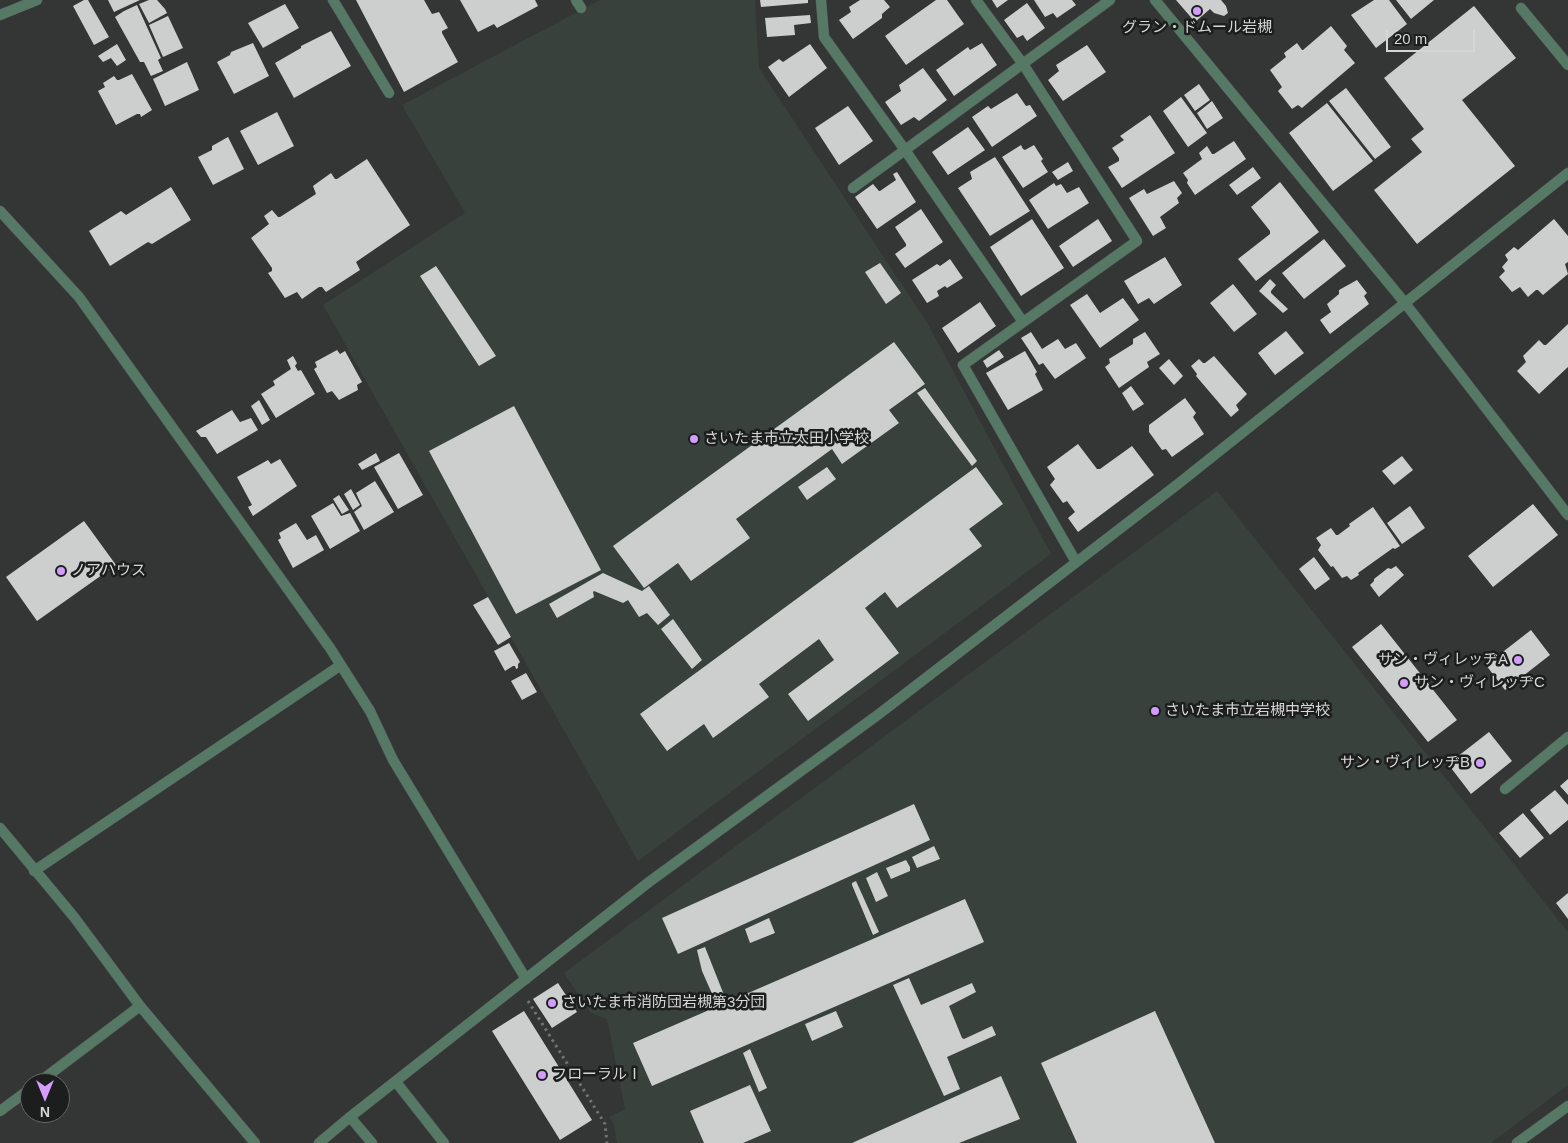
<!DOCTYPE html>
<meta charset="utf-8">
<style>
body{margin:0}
#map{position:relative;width:1568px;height:1143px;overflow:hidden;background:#343635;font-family:Arial,sans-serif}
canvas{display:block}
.north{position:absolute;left:20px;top:1073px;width:50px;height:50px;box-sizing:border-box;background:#1c1d1d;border:1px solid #666767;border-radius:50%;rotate:180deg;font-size:14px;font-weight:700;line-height:20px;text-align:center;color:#d5d6d5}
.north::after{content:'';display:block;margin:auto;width:18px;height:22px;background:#d49cfb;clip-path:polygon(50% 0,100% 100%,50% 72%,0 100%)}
.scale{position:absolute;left:1386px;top:30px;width:89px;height:22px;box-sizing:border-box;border:2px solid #d5d6d5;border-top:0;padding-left:6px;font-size:15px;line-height:18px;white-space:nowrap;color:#d5d6d5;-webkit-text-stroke:4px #1c1d1d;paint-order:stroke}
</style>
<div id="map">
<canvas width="1568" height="1143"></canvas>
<div class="north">N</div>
<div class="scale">20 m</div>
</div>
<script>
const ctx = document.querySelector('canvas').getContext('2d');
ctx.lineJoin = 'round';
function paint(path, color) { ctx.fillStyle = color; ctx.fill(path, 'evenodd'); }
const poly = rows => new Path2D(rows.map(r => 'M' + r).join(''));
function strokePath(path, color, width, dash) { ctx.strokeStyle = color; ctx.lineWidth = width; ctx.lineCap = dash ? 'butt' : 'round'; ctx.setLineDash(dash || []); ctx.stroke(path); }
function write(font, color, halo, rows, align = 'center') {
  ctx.font = font + ' Arial,"Noto Sans JP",sans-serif'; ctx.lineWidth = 5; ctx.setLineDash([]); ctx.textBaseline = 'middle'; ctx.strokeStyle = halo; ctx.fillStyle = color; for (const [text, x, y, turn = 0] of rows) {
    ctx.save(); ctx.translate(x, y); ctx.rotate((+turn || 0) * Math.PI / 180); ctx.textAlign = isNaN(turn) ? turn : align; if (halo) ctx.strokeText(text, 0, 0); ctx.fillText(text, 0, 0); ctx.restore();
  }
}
paint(poly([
 [600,0,755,0,759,68,928,324,1051,554,638,861,323,305,465,213,402,105],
 [1217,491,1568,932,1568,1085,1491,1143,617,1143,614,1125,609,1117,625,1109,607,1019,591,1013,564,973]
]), '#38413c');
paint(poly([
 [84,0,88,0,109,37,94,45,73,6],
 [108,0,140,0,114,12],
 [149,0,157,0,165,9,167,13,149,23,139,4],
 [356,0,424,0,432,14,439,12,448,28,442,31,442,33,458,62,404,92],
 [460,0,535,0,538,6,497,28,494,24,478,32],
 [760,0,808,0,808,3,761,7],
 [860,0,884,0,890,7,882,14,882,18,853,39,839,20,851,12,849,7],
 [936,0,947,0,964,24,906,65,885,36],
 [992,0,1008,0,997,8],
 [1034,0,1072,0,1076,5,1057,18,1053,13,1045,17],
 [1176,0,1221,0,1226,6,1228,13,1224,16,1214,13,1210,9,1195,22],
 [1374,0,1389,0,1407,24,1376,48,1351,15],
 [1396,0,1434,0,1411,19],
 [1027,3,1045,28,1027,41,1023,35,1017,38,1004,20],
 [285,4,299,28,263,48,248,23],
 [137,5,161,58,158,60,163,71,151,76,144,62,140,62,115,17,124,11],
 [1474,6,1516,58,1462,100,1515,166,1417,244,1374,190,1422,152,1411,139,1424,129,1384,78],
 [810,15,811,23,794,25,795,35,767,37,765,18],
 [168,16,183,48,163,57,149,25],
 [1331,26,1347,46,1344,50,1355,63,1302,108,1298,105,1292,109,1278,91,1282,87,1270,70,1286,57,1284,53,1297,43,1302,50,1303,50],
 [331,31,351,66,294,98,275,63,301,48,301,46],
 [253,43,269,76,234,94,217,62,230,55,231,52],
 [982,43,997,65,954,96,936,70,968,47,970,50],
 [117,44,126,60,117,66,111,58,103,62,98,56],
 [810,44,827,68,789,97,768,67,779,59,783,62],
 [1087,45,1106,72,1063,101,1048,80,1059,71,1056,65],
 [187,62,199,90,165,106,153,79],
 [923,68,947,100,919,121,914,117,901,125,885,102,901,91,899,85],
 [132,74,152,110,141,117,140,114,137,114,116,125,98,91,105,87,103,83,114,76,117,80,119,80],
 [1199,84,1210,100,1195,111,1184,95],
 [1346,88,1391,147,1375,159,1329,101],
 [1017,93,1026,106,1030,105,1037,116,992,147,972,117,988,106,991,109],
 [1181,97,1207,133,1188,147,1163,111],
 [1212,101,1223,118,1207,129,1197,113],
 [1327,103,1373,161,1333,191,1289,133],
 [848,106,873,141,839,165,815,128],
 [277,112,294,146,258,165,240,131],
 [1150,115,1175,153,1122,188,1108,167,1119,161,1119,158,1112,148,1124,140,1120,136],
 [968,127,985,150,948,175,932,152],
 [228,137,244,169,213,185,198,157,212,150,212,146],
 [1234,141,1246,159,1195,195,1187,183,1188,180,1183,173,1202,159,1199,153,1207,146,1212,154,1214,154],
 [1021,145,1023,149,1025,150,1034,145,1043,159,1041,161,1048,172,1023,188,1002,157],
 [995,157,1030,211,990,236,958,188,972,179,970,172],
 [367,159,410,225,356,262,360,270,326,292,322,287,319,287,302,299,297,292,285,298,268,273,272,271,272,268,251,238,269,224,264,216,272,210,278,217,280,217,316,194,313,186,331,173,335,179,337,179],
 [1068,162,1073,171,1058,180,1052,172],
 [1253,167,1261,178,1237,195,1229,185],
 [897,172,916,202,877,229,855,197,873,184,879,191,880,191,896,180,893,174],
 [1174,181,1182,193,1177,198,1179,203,1160,217,1166,228,1153,236,1129,198,1144,189,1147,194],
 [1280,182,1319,232,1256,281,1238,259,1270,234,1270,231,1251,207],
 [1054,183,1056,186,1061,184,1067,193,1079,187,1089,203,1048,229,1029,200],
 [171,187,191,220,152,244,148,242,110,266,89,231,121,211,126,215],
 [921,209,943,242,905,268,895,254,906,246,906,244,895,227],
 [1032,219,1064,268,1021,296,990,247],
 [1098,219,1112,241,1073,267,1059,246],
 [1554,219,1568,236,1568,262,1565,264,1568,274,1543,295,1538,290,1536,290,1528,297,1520,287,1512,292,1499,277,1505,271,1502,267,1508,260,1505,255,1514,247,1518,250],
 [1324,239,1346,266,1304,299,1282,273],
 [1165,257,1182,285,1154,304,1149,298,1138,304,1124,281],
 [950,259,963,278,947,288,945,286,937,291,939,296,927,303,912,280,937,264,940,266],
 [880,263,901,293,886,304,865,272],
 [436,266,496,356,479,366,420,276],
 [1270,279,1276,285,1271,291,1271,293,1288,309,1283,313,1259,291],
 [1357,280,1367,293,1364,296,1369,304,1330,334,1320,320,1331,312,1327,304,1339,294,1339,290],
 [1233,284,1257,314,1234,332,1210,303],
 [1087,294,1100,313,1123,298,1139,320,1100,348,1070,305],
 [980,302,996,326,958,353,942,328],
 [1568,324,1568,367,1539,394,1517,371,1526,362,1523,356,1539,340,1544,345,1546,345],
 [1286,331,1304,353,1275,375,1258,353],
 [1031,332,1042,349,1058,339,1065,349,1076,343,1086,358,1055,379,1043,363,1039,365,1021,338],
 [1145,332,1160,354,1147,362,1149,367,1119,388,1105,367,1110,363,1109,359,1133,344,1133,339],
 [894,342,925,384,889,410,899,423,842,464,832,449,736,519,750,538,691,581,678,563,644,588,613,546],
 [337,350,340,354,345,351,362,382,357,385,358,390,339,400,332,391,327,393,314,369,317,367,315,362],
 [999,350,1004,357,987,368,983,361],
 [1025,351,1037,372,1035,374,1043,390,1008,410,986,373],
 [293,356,297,363,295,366,298,371,301,370,315,394,276,418,261,394,275,385,273,381,291,369,287,360],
 [1214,356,1247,394,1236,405,1239,410,1231,417,1196,376,1197,374,1191,366,1199,359,1203,363,1205,363],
 [1169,359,1183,376,1174,385,1159,368],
 [1131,386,1144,404,1133,411,1122,393],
 [925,388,977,461,972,466,917,393],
 [1185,398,1196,413,1193,417,1204,434,1172,457,1166,449,1162,450,1149,432,1149,425],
 [259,400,270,420,262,425,251,406],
 [514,406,601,570,516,614,429,451],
 [232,410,240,422,251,418,258,430,217,454,206,437,201,437,196,431],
 [1078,444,1097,469,1100,469,1132,446,1154,475,1078,532,1068,518,1075,512,1067,501,1063,503,1050,485,1055,479,1047,467],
 [376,453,380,461,362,470,358,464],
 [399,453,423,495,398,509,374,467],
 [1402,456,1413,470,1394,485,1382,471],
 [280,459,297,486,253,516,248,507,252,505,237,477,268,460,271,464],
 [827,467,836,479,807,500,798,487],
 [976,467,1003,504,969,529,982,546,897,608,885,592,865,608,899,653,808,721,788,694,834,660,819,639,759,684,769,697,713,738,704,724,667,751,640,714],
 [375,481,394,512,364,530,354,512,362,506,356,493],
 [351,489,360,505,353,510,344,494],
 [339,495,349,510,342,514,333,499],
 [333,503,341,516,350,513,360,531,330,549,311,516],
 [1533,504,1558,535,1493,587,1468,556],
 [1410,506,1425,528,1402,544,1387,523],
 [1373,507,1400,546,1395,549,1393,548,1358,573,1359,575,1351,580,1347,576,1342,578,1333,566,1331,567,1318,550,1321,545,1316,538,1331,528,1336,535,1338,535,1350,526,1349,524],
 [84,521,116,565,37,621,6,577],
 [296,523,307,540,316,535,324,550,293,568,278,540,281,538,279,533],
 [1314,557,1330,579,1315,590,1299,569],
 [1396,566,1404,575,1379,597,1370,585,1374,581,1374,579,1388,568,1391,569],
 [603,573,642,591,649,586,670,615,658,625,647,613,639,617,628,600,623,603,594,591,593,592,594,597,557,618,549,604],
 [488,597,511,637,498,645,473,605],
 [673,619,702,660,692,669,661,629],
 [1381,624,1457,720,1428,742,1352,647],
 [1531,630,1550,655,1505,690,1486,665],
 [509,643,520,662,518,664,518,668,516,669,515,666,513,666,505,671,494,651],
 [526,673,537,692,522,700,511,681],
 [1489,732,1512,761,1471,794,1448,764],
 [1568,779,1568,795,1560,786],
 [1555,790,1568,805,1568,820,1550,835,1530,810],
 [914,804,930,840,678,954,662,918],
 [1523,813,1544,838,1520,858,1499,833],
 [934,846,940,859,917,868,912,857],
 [906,860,910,867,910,871,891,879,886,868],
 [877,872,888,896,876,902,866,878],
 [856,881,879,932,873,935,852,885,852,883],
 [1568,893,1568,919,1556,903],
 [965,899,984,942,652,1086,633,1043],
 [769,918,775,933,750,943,745,929],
 [705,947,726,1000,717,1005,702,971,697,950],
 [909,978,921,1005,972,983,976,992,949,1006,962,1038,964,1039,992,1026,996,1035,947,1057,960,1089,944,1096,893,985],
 [558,983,577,1012,552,1028,533,999],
 [524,1011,592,1120,560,1140,492,1031],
 [836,1011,843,1027,812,1041,805,1024],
 [1155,1011,1215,1143,1077,1143,1041,1063],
 [750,1049,767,1088,759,1092,743,1053],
 [1001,1076,1020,1119,959,1143,852,1143],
 [750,1085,771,1131,743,1143,704,1143,690,1111]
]), '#cccfce');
const service = poly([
 [333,0,389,93],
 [0,211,79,297,330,648,370,711,393,760,526,979],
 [34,871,341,665],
 [396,1082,444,1143],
 [350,1117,372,1143]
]);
const minor = poly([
 [576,0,581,8],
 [821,0,824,37,905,150,1023,322],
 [976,0,1023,64,1137,241,963,365,1076,562],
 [1155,0,1405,303,1568,515],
 [1521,8,1568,65],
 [0,15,37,0],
 [853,188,1110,0],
 [1505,789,1568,737],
 [0,828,74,917,140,1006,255,1143],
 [38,1083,140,1006],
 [0,1111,30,1089],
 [319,1143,350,1117,649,882,879,714,1178,484,1568,173],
 [1517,1143,1568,1106]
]);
strokePath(service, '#515352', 11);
strokePath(minor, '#515352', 11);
strokePath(poly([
 [528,1001,605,1124,607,1143]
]), '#717372', 3, [2.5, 4]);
strokePath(service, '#567966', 10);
strokePath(minor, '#567966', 10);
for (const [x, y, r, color] of [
 [1197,11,5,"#d49cfb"],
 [694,439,5,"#d49cfb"],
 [61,571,5,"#d49cfb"],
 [1518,660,5,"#d49cfb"],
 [1404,683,5,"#d49cfb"],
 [1155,711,5,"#d49cfb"],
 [1480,763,5,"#d49cfb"],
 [552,1003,5,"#d49cfb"],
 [542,1075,5,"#d49cfb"]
]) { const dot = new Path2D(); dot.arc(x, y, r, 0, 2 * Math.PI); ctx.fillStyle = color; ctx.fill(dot); strokePath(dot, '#1c1d1d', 2); }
write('15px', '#d5d6d5', '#1c1d1d', [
 ["グラン・ドムール岩槻",1197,28,"center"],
 ["さいたま市立太田小学校",704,439],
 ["ノアハウス",71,571],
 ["サン・ヴィレッヂA",1508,660,"right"],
 ["サン・ヴィレッヂC",1414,683],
 ["さいたま市立岩槻中学校",1165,711],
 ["サン・ヴィレッヂB",1470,763,"right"],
 ["さいたま市消防団岩槻第3分団",562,1003],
 ["フローラルⅠ",552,1075]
], 'left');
</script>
